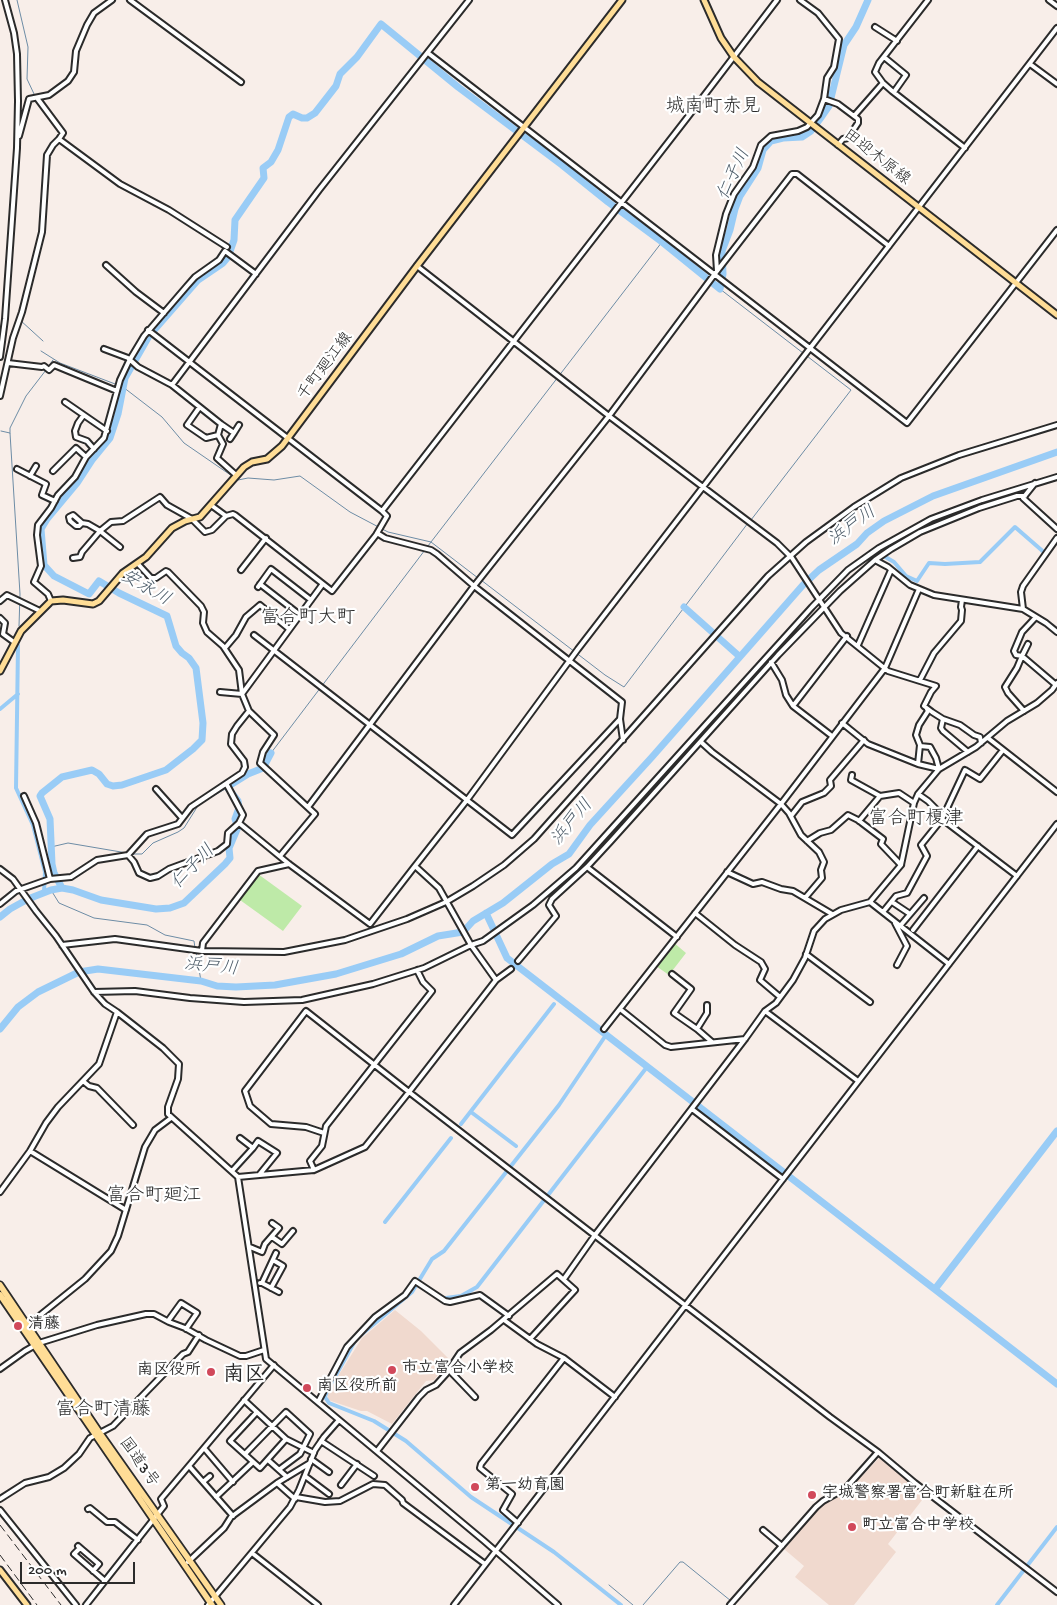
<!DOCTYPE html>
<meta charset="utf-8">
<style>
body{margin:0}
#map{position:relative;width:1057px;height:1605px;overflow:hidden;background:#f8eee9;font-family:"Gochi Hand",sans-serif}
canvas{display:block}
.scale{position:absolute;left:20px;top:1562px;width:115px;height:22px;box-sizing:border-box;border:2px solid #2b2b2b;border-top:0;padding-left:6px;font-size:15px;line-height:18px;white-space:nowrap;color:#2b2b2b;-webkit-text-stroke:4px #fff;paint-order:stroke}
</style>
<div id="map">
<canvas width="1057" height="1605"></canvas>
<div class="scale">200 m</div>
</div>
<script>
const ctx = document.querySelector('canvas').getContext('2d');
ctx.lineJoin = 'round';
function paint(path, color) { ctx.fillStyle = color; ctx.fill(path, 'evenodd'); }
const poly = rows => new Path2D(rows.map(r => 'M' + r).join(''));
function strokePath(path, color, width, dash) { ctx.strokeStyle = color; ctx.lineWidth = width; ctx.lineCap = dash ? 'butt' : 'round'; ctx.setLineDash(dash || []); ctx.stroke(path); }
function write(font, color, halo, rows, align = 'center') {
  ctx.font = font + ' "Gochi Hand","Klee One",sans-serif'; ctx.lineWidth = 4.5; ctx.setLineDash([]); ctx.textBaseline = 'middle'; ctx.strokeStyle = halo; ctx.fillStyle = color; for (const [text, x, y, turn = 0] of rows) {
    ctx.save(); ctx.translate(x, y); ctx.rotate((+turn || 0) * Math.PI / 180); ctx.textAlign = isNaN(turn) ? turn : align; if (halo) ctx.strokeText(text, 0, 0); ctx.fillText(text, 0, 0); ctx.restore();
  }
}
paint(poly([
 [395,1310,421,1331,450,1360,434,1380,426,1381,392,1424,367,1411,361,1411,328,1400,328,1392,362,1338],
 [879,1458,926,1495,888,1544,896,1552,854,1605,829,1605,795,1577,804,1566,784,1549,817,1510,830,1500,852,1487]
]), '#f0d9ce');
paint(poly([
 [258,874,302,906,283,931,240,900],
 [673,942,686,953,669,975,656,966]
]), '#beeaa8');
strokePath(poly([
 [17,0,28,47,27,79,35,96],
 [720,289,851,390,751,520],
 [19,317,40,233,45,157,46,152,52,143],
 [20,320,43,341],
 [41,351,60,363,123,387,162,417,184,443,232,476],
 [48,367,53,360],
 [1,431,10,433,20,594,19,626],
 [10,433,10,428,26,396,46,370],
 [235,478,238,480,248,478,274,480,300,476,350,512,388,532,431,542,478,578],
 [481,580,605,675,624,687,748,523],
 [271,753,431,542,662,242],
 [51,847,68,843,127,853],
 [131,854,142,854,153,843,178,832,184,828,199,804,227,788],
 [51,890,59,903,94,918,147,925,165,935,194,941,195,948],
 [196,952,201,981],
 [609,1585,633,1605],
 [643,1605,680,1562,683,1562,731,1601]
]), '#6d8ca5', 1);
strokePath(poly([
 [882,555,894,562,906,576,917,581,929,563,945,564,980,562,1015,527,1046,554],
 [18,645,16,788,33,825,45,872,44,892],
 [0,709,18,694],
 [606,1035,559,1105,444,1251,432,1259,412,1292,356,1339,327,1391,325,1397,329,1403,374,1421,406,1441,471,1497,554,1552,621,1605],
 [471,1112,516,1146],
 [461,1124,554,1004],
 [385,1222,451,1138],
 [446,1298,461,1296,477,1287,647,1067],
 [997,1605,1057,1527]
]), '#99ccf6', 4);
strokePath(poly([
 [684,607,739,656],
 [62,888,54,873,52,864,50,819,40,796,42,793,62,777,92,770,99,774,107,784,113,786,122,785,166,770,193,749,202,740,203,723,196,668,189,658,182,653,176,646,167,616,119,593,99,581,89,594,54,576,44,565,41,529,47,519,77,483,92,460,110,438,118,414,125,378,149,336,198,280,223,263,228,257,234,240,235,220,264,178,263,168,271,162,278,150,289,117,293,114,302,118,307,118,315,113,336,86,340,74,357,57,381,24,458,87,562,165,608,202,662,242,720,289,723,274,722,251,730,230,735,209,740,196,758,168,763,150,771,141,783,138,802,137,811,131,820,119,829,106,844,45,856,27,868,0],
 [486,913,507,958,1057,1384],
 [0,917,10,909,28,899,51,890,62,888,73,890,101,900,156,909,170,908,184,903,225,864,230,858,229,848,238,827,235,819,239,808,238,801,227,787,248,774,263,768,271,753],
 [0,1029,18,1007,38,992,79,972,98,969,201,981,217,986,236,987,275,985,336,974,401,954,438,936,463,932,473,921,503,903,552,864,569,854,590,825,652,757,803,585,819,570,857,544,867,533,884,521,933,496,1057,452],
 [935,1289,1057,1131]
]), '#99ccf6', 7);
const minor = poly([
 [130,0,241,82],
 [928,0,879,63,875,72,883,83,892,91,965,148],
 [1049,0,1057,6],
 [875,27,897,41],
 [1057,28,578,649,467,800,415,866,439,888,471,945,496,980,409,1092,830,1417,878,1452,915,1483,1057,1592],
 [428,53,907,423,1057,230],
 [884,57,906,75,894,92],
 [1030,64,1057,84],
 [37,98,63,133,59,139,120,184,169,210,227,247],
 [824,99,838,104,858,119,858,123,848,138,843,139,838,145],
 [854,116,883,83],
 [19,136,29,99,49,95,68,81,74,72,76,51,87,25,94,13,112,0],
 [106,265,136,292,164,313],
 [417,266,609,416,777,543,792,558,841,633,888,671,936,686,931,692,924,706,932,712,943,719,941,728,943,731,968,752],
 [717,271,716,255,726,214,734,194,753,167,761,145,771,136,798,131,807,127,818,115,824,99,827,78,834,67,839,39,818,13,800,0],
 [148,330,382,511,387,516,376,535,332,591,235,515,233,514,226,516,211,505],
 [104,349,128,358,138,367,172,385,221,424,218,435,223,444,217,458,236,475],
 [0,357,5,319,17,148,18,101,17,54,14,33,5,0],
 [8,363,42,367,44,366,49,370,54,365,117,391],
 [172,385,319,190,469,0],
 [0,396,13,338,22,312,42,232,47,155,53,145,59,139],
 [65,402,107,431],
 [199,408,187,425,206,438,218,435],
 [83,416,78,423,75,431,76,437,87,441,94,449],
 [221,424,234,433,230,439],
 [234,433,239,425],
 [17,469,46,484,42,495,55,501],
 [53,471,76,448,86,457],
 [30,476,36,466],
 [1035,483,1023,498,1057,529],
 [382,511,687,118,777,0],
 [82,523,73,515,69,517,70,521,76,526,79,526,82,523,88,524,100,531,120,547],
 [377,533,385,538,431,550,437,554,474,586,622,702,620,719,623,740],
 [73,558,80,557,82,552,100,531,111,522,123,521,160,497,167,505,192,519,205,532,212,530,226,516],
 [875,560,888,567,910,585,934,595,1023,609,1046,623,1057,632],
 [138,564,151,578,156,578,166,571,168,572,201,606,204,612,203,623,207,632,223,646,239,670,242,694,249,711,274,735,263,752,260,763,315,814,280,856],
 [241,570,266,538],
 [260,584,300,615],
 [258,587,271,569,311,600],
 [0,601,7,595,40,611],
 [51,601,48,594,34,582,41,566,37,535,38,525,51,508,58,495,75,477,86,457,104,438,120,380,129,361,144,336,187,286,195,277,219,260,225,251,256,274],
 [1023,609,1021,592,1023,586,1057,538],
 [0,618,5,623,3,634,14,642],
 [254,635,512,835,620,719],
 [1028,644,1022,656,1016,655,1014,651,1022,632,1036,617],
 [858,645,891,570],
 [225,648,236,635,246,617,260,605,289,629],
 [771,662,782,680,786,695,793,706,847,636],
 [920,680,934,653,961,621,962,610,961,607,962,600],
 [220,692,242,694],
 [242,694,322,585],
 [793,706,832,736],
 [1024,711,1008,693,1005,687,1017,668,1022,656,1056,685],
 [943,719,960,725,974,735,980,737,981,743],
 [842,723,868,744,918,764,939,769],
 [988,738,1057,792],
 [701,742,712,752,781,804,789,813,801,835,819,852,824,862,821,870,822,878,805,898],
 [920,746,930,747,936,758,939,769],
 [918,764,920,745,916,735,919,725,928,711,927,709],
 [852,775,851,780,880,796,899,793,914,803],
 [156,789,182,818],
 [918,794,928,801,940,813,942,819,1017,876],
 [24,796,36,823,50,879],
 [308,807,474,586,609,416,717,271,792,174,797,174,889,246],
 [791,816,802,802,824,793,831,786,830,780,864,740],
 [859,821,880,796],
 [239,823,289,864,370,924,415,866],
 [807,841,820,833,831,830,848,815,858,820,883,839,881,844,901,865],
 [128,855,134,862,139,873,150,878,158,876,169,869,218,851,227,844,228,833,239,823,243,815,227,785],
 [587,867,677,937],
 [0,869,13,879,36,911,56,936,94,992,105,1004,117,1012,163,1048,179,1064,178,1079,168,1107,168,1114,238,1177,266,1359,483,1540,558,1605],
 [727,872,753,884,762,882,781,889,793,891,832,914],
 [870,902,949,964],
 [892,902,910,914],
 [0,904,16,891,50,879,71,877,97,860,128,855,147,834,178,824,191,807,242,773,245,767,244,761,231,744,232,734,237,726,249,711],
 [883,912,896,896,907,893,927,856,921,845,942,819,965,770,980,779,1003,750],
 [695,913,735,945,761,962,765,969,760,980,780,997],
 [895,923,907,946,897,965],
 [900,926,924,898],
 [913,930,978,846],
 [62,945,115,939,202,951,284,952,345,940,407,919,446,902,473,886,504,865,534,839,768,576,806,542,854,507,901,478,959,455,1057,425],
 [202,951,203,943,258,871,289,864],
 [806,954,870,1002],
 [518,961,556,916,549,905,552,899,587,867,611,841,778,655,840,591,875,560,891,549,920,532,979,508,1017,496,1025,496],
 [672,974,691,989,674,1013,697,1029],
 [496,980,511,969],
 [94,992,135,991,190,998,244,1002,302,1000,373,984,424,968,471,945,483,941,533,905,576,868,812,607,848,570,879,548,931,519,982,500,1057,477],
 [707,1005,707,1013,697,1029,712,1042],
 [620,1009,665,1045,671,1047,745,1039],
 [765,1011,858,1081],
 [604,1029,781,804,885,668,919,589],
 [83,1081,89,1086,97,1088,133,1125],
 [692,1109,783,1179],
 [240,1138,253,1148,258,1141,277,1153,259,1175],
 [30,1151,126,1210],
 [314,1170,310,1161,322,1146,326,1126,432,991,423,982,417,970],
 [232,1171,253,1148],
 [238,1177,314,1170,365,1147,409,1092,306,1011,245,1091,250,1106,271,1124,306,1127,324,1133],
 [0,1192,30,1151,46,1123,58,1107,99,1064,117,1012],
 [272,1237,282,1244,293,1231],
 [250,1247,262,1252,265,1244,279,1228,272,1223],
 [564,1279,595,1235,745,1039,765,1011,776,1003,793,980,805,958,814,931,825,919,841,910,870,902,901,865,914,803,918,794,939,769,976,747,1007,721,1037,703,1052,690,1057,683],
 [260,1283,262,1283,279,1292],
 [262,1283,276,1253],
 [271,1288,283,1266,273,1260],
 [504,1320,537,1344,564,1358,615,1397],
 [168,1321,181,1303,197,1313,186,1329],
 [28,1325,85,1279,111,1251,118,1236,145,1147,155,1130,171,1118],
 [0,1369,25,1351,39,1343,97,1325,146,1314,154,1314,169,1322,185,1328,206,1340,240,1356,246,1356,264,1350],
 [449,1370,475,1397],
 [244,1400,286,1439,314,1453],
 [318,1402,347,1347,375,1317,405,1295,415,1281,445,1301,450,1302,480,1295,509,1316],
 [257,1412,230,1441,260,1468,286,1439],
 [321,1441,374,1476],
 [204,1448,233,1482],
 [377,1451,419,1397,426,1390,436,1385,446,1374,460,1353,491,1330,557,1274,575,1290,530,1339],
 [245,1454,286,1412,310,1434,300,1454,280,1469],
 [311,1459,329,1472],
 [268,1460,287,1477],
 [189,1466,233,1516],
 [305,1476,329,1494],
 [203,1482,210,1476],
 [277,1483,295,1499],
 [341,1485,357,1464],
 [216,1497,253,1462],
 [296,1497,325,1502,340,1501,373,1484,385,1485,402,1500,403,1503,485,1564],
 [0,1499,25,1483,49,1477,64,1468,79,1454,90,1438,113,1426,183,1354,188,1352,199,1335],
 [88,1509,90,1508,107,1522,115,1522,138,1540],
 [0,1510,76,1605],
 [518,1523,503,1510,512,1494,480,1468,481,1464,564,1358],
 [763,1530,782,1546],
 [252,1553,318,1605],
 [188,1562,224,1528,231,1517,277,1483,310,1463],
 [93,1571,99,1564,78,1546,80,1548,74,1554,105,1581],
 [86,1605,164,1506,161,1499,274,1365],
 [208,1605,290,1507,299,1490,315,1450,324,1437,339,1420],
 [454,1605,1057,824],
 [730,1605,816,1507,823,1501,846,1488,878,1452]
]);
const major = poly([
 [704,0,721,38,734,57,758,82,1057,315],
 [0,671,21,631,51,601,63,600,93,604,99,601,123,573,146,557,172,528,185,521,200,517,244,467,252,462,267,459,282,446,417,266,622,0],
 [0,1570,27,1605]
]);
const highway = poly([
 [0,1285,99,1432,221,1605],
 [0,1295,212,1605]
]);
strokePath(minor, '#2b2b2b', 8);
strokePath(major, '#2b2b2b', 9);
strokePath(highway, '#2b2b2b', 9);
strokePath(minor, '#fff', 4);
strokePath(major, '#ffdd96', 5);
strokePath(highway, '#ffdd96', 5.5);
strokePath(poly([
 [0,1525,61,1605],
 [0,1555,37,1605]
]), '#2b2b2b', 1, [8, 4]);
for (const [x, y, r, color] of [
 [18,1326,5,"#d1495b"],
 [392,1370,5,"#d1495b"],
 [211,1372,5,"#d1495b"],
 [307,1388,5,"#d1495b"],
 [475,1487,5,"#d1495b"],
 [812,1495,5,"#d1495b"],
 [852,1527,5,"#d1495b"]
]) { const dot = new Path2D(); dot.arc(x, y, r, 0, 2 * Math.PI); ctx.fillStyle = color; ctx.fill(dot); strokePath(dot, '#fff', 2); }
write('16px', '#2b2b2b', '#fff', [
 ["田迎木原線",876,158,38],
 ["千町廻江線",326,367,-53],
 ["国道3号",138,1463,55]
]);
write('bold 16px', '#2b2b2b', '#fff', [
 ["清藤",28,1326],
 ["市立富合小学校",402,1370],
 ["南区役所",201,1372,"right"],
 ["南区役所前",317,1388],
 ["第一幼育園",485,1487],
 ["宇城警察署富合町新駐在所",822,1495],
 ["町立富合中学校",862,1527]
], 'left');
write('italic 18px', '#4c5b68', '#fff', [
 ["仁子川",735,175,-65],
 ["浜戸川",853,527,-36],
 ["安永川",145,589,30],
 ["浜戸川",573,823,-50],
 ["仁子川",194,868,-46],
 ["浜戸川",211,968,6]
]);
write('19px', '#2b2b2b', '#fff', [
 ["城南町赤見",713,108],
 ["富合町大町",308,619],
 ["富合町榎津",916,820],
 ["富合町廻江",154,1197],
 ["富合町清藤",103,1411]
]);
write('bold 21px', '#2b2b2b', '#fff', [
 ["南区",244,1377]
]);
</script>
